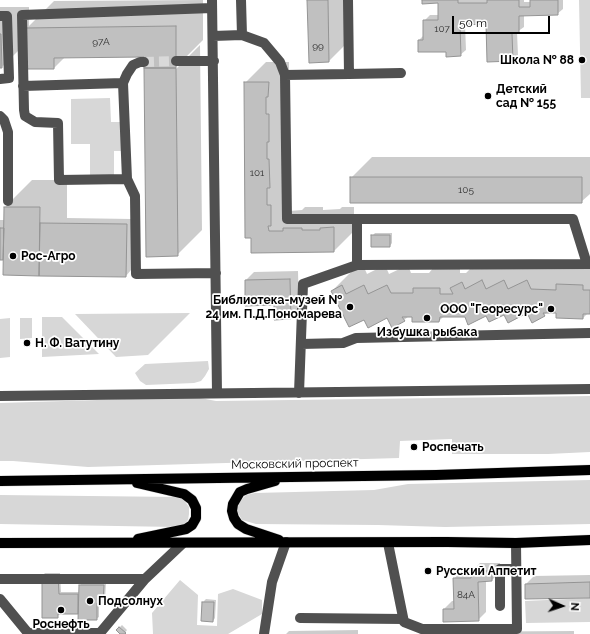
<!DOCTYPE html>
<meta charset="utf-8">
<style>
body{margin:0}
#map{position:relative;width:590px;height:634px;overflow:hidden;background:#fff;font-family:Raleway,sans-serif}
canvas{display:block}
.north{position:absolute;left:542px;top:586px;width:40px;height:40px;-webkit-text-stroke:3px #fff;paint-order:stroke;rotate:93deg;font-size:11px;font-weight:700;line-height:16px;text-align:center;color:#000}
.north::after{content:'';display:block;margin:auto;width:14px;height:18px;background:#000;clip-path:polygon(50% 0,100% 100%,50% 72%,0 100%)}
.scale{position:absolute;left:452px;top:16px;width:98px;height:18px;box-sizing:border-box;border:2px solid #000;border-top:0;padding-left:5px;font-size:12px;line-height:14px;white-space:nowrap;color:#000;-webkit-text-stroke:3px #fff;paint-order:stroke}
</style>
<div id="map">
<canvas width="590" height="634"></canvas>
<div class="north">N</div>
<div class="scale">50 m</div>
</div>
<script>
const ctx = document.querySelector('canvas').getContext('2d');
ctx.lineJoin = 'round';
function paint(path, color) { ctx.fillStyle = color; ctx.fill(path, 'evenodd'); }
const poly = rows => new Path2D(rows.map(r => 'M' + r).join(''));
function strokePath(path, color, width, dash) { ctx.strokeStyle = color; ctx.lineWidth = width; ctx.lineCap = dash ? 'butt' : 'round'; ctx.setLineDash(dash || []); ctx.stroke(path); }
function write(font, color, halo, rows, align = 'center') {
  ctx.font = font + ' Raleway,sans-serif'; ctx.lineWidth = 3.5; ctx.setLineDash([]); ctx.textBaseline = 'middle'; ctx.strokeStyle = halo; ctx.fillStyle = color; for (const [text, x, y, turn = 0] of rows) {
    ctx.save(); ctx.translate(x, y); ctx.rotate((+turn || 0) * Math.PI / 180); ctx.textAlign = isNaN(turn) ? turn : align; if (halo) ctx.strokeText(text, 0, 0); ctx.fillText(text, 0, 0); ctx.restore();
  }
}
paint(poly([
 [579,0,590,0,590,98,581,98],
 [110,98,111,122,124,122,124,151,114,151,114,176,90,176,90,144,71,144,71,99],
 [190,313,148,355,116,357,75,314],
 [42,317,62,317,99,354,42,357],
 [10,318,10,357,0,358,0,319],
 [20,318,32,318,32,338,20,339],
 [208,361,209,369,205,376,201,381,194,383,146,385,140,381,135,373,145,364],
 [590,396,590,452,548,454,452,454,452,439,400,441,399,458,88,467,13,461,0,461,0,403,195,397,216,401],
 [590,480,590,524,445,527,378,525,256,524,242,520,237,511,237,505,241,500,246,495,255,493,374,490,408,484],
 [0,495,178,497,184,500,189,507,189,514,188,520,184,525,176,527,0,524],
 [180,580,198,595,197,625,217,626,218,594,233,589,262,600,262,614,228,634,153,634,152,613],
 [590,598,590,622,526,623,525,601]
]), '#d7d7d7');
paint(poly([
 [203,0,203,40,175,68,175,70,200,45,202,230,177,255,145,56,65,57,54,68,27,42,2,67,0,67,0,7,29,7,29,26,54,1],
 [308,0,348,0,349,41,329,61],
 [423,0,524,0,524,2,531,2,531,0,563,0,563,9,557,14,524,15,524,27,517,32,518,55,512,60,487,23,465,24,466,50,460,55,419,40,424,35,424,21,430,15,439,15,438,2],
 [266,62,289,62,289,211,302,210,305,207,323,207,323,210,340,209,342,207,354,207,354,231,334,251,252,252,245,83],
 [372,157,590,157,590,194,581,202,351,178],
 [32,180,67,180,67,218,132,219,131,270,126,276,4,274,4,258,0,259,0,220,5,220,5,207],
 [375,233,392,233,392,243,390,246,372,236],
 [578,264,590,264,590,313,588,313,583,318,557,312,547,312,544,315,528,312,465,316,444,316,439,321,413,316,409,316,404,320,388,317,365,319,332,291,353,270,363,265,367,274,385,265,389,274,408,265,411,273,429,273,434,267,460,267,460,273,466,273,472,267,572,269],
 [298,271,299,310,290,319,246,280,254,272],
 [480,563,500,563,500,572,492,580,486,581,486,612,478,620,444,609,452,601,454,601,454,579,462,570,473,570],
 [45,573,60,573,61,592,79,592,80,585,82,583,106,583,105,600,103,602,99,602,99,617,96,619,79,613,60,613,57,617,43,575],
 [590,575,590,597,526,584,534,576],
 [206,599,216,600,215,618,213,621,202,621,203,602],
 [122,625,127,630,124,634,121,634,117,630],
 [358,630,358,634,286,634,289,631],
 [574,631,574,634,419,634,421,632]
]), '#0003');
const building = poly([
 [307,0,328,0,329,62,309,63,307,0],
 [422,0,458,0,458,3,487,3,487,0,519,0,519,7,530,7,530,0,558,0,558,15,519,16,519,33,512,33,513,61,487,62,486,24,460,25,461,56,446,57,446,52,418,52,418,40,423,40,423,20,438,20,438,3,422,4,422,0],
 [176,26,176,68,144,68,144,57,54,58,54,69,26,69,25,28,176,26],
 [0,34,1,34,2,68,0,68,0,34],
 [144,68,176,68,178,256,146,257,144,68],
 [244,82,269,82,268,97,266,97,266,114,269,114,269,142,267,142,267,159,269,159,270,188,267,188,267,205,271,205,271,226,268,226,269,231,283,231,283,228,302,228,302,230,320,230,320,228,334,227,334,252,251,253,251,238,245,238,244,82],
 [350,177,582,177,582,203,350,203,350,177],
 [4,207,40,207,39,276,3,275,4,207],
 [40,223,127,224,126,277,39,276,40,223],
 [0,228,4,228,3,260,0,260,0,228],
 [371,235,390,235,390,247,371,247,371,235],
 [290,279,291,319,274,320,274,305,245,306,245,280,290,279],
 [482,280,486,289,504,280,508,289,527,280,531,289,556,290,556,284,583,285,583,290,590,290,590,314,583,314,583,319,556,318,556,313,543,313,545,316,532,323,527,313,508,323,504,315,489,322,486,316,468,325,465,317,440,317,439,322,412,322,412,317,402,317,405,321,392,328,387,318,368,328,364,320,349,327,331,291,342,285,346,294,364,285,368,294,387,285,391,293,413,293,413,288,440,288,440,294,453,294,450,288,462,282,465,289,482,280],
 [471,571,492,571,492,581,478,582,479,621,443,622,443,609,454,609,453,578,471,578,471,571],
 [42,575,58,575,59,594,78,594,78,614,58,614,58,618,42,618,42,575],
 [590,582,590,598,525,599,525,584,590,582],
 [79,585,104,585,103,603,97,603,97,620,78,620,79,585],
 [202,602,214,602,213,622,201,621,202,602],
 [119,627,126,633,125,634,120,634,116,630,119,627]
]);
paint(building, '#c0c0c0');
strokePath(building, '#949494', 1);
strokePath(poly([
 [144,62,176,61]
]), '#d9d9d9', 10, [10, 5]);
const major = poly([
 [0,481,436,475,590,470],
 [275,481,247,489,240,492,233,504,232,511,234,518,238,524,246,529,279,540],
 [137,483,184,494,192,500,196,508,196,518,192,525,186,529,138,539],
 [0,543,447,542,516,543,590,540]
]);
strokePath(major, '#dbdbdb', 11);
strokePath(poly([
 [212,0,217,393],
 [241,0,242,35],
 [212,8,22,15,24,110,25,116,35,122,58,123,59,180,127,179,135,196,136,274,216,273],
 [0,16,7,16,9,78,0,79],
 [213,36,242,35,264,43,280,62,285,75,287,219,573,219,587,264],
 [176,61,214,61],
 [349,74,401,73],
 [285,75,349,74,348,0],
 [123,83,127,74,133,65,140,62,144,62],
 [23,86,123,83,127,179],
 [0,116,4,120,8,132,8,201],
 [357,219,357,265],
 [301,344,343,343,356,338,590,333],
 [299,393,303,284,357,265,590,264],
 [0,396,590,389],
 [388,543,404,622,422,629,517,629,516,543],
 [0,579,145,579],
 [0,599,28,633,100,633,145,579,182,544],
 [500,606,500,569,516,569],
 [300,618,403,619],
 [264,634,272,582,286,542]
]), '#505050', 10);
strokePath(major, '#000', 10);
for (const [x, y, r, color] of [
 [582,60,4,"#000"],
 [488,96,4,"#000"],
 [13,256,4,"#000"],
 [350,307,4,"#000"],
 [551,309,4,"#000"],
 [427,318,4,"#000"],
 [27,343,4,"#000"],
 [414,447,4,"#000"],
 [428,571,4,"#000"],
 [90,601,4,"#000"],
 [61,610,4,"#000"]
]) { const dot = new Path2D(); dot.arc(x, y, r, 0, 2 * Math.PI); ctx.fillStyle = color; ctx.fill(dot); strokePath(dot, '#fff', 1.5); }
write('10px', '#303030', null, [
 ["107",442,29],
 ["97А",101,42],
 ["99",318,46],
 ["101",257,173],
 ["105",466,190],
 ["84А",466,595]
]);
write('bold 12px', '#000', '#fff', [
 ["Школа № 88",574,60,"right"],
 ["Детский",496,89],
 ["сад № 155",496,103],
 ["Рос-Агро",21,256],
 ["Библиотека-музей №",342,300,"right"],
 ["24 им. П.Д.Пономарева",342,314,"right"],
 ["ООО \"Георесурс\"",543,309,"right"],
 ["Избушка рыбака",427,332,"center"],
 ["Н. Ф. Ватутину",35,343],
 ["Роспечать",422,447],
 ["Русский Аппетит",436,571],
 ["Подсолнух",98,601],
 ["Роснефть",61,624,"center"]
], 'left');
write('12px', '#000', '#fff', [
 ["Московский проспект",295,464,-1]
]);
</script>
